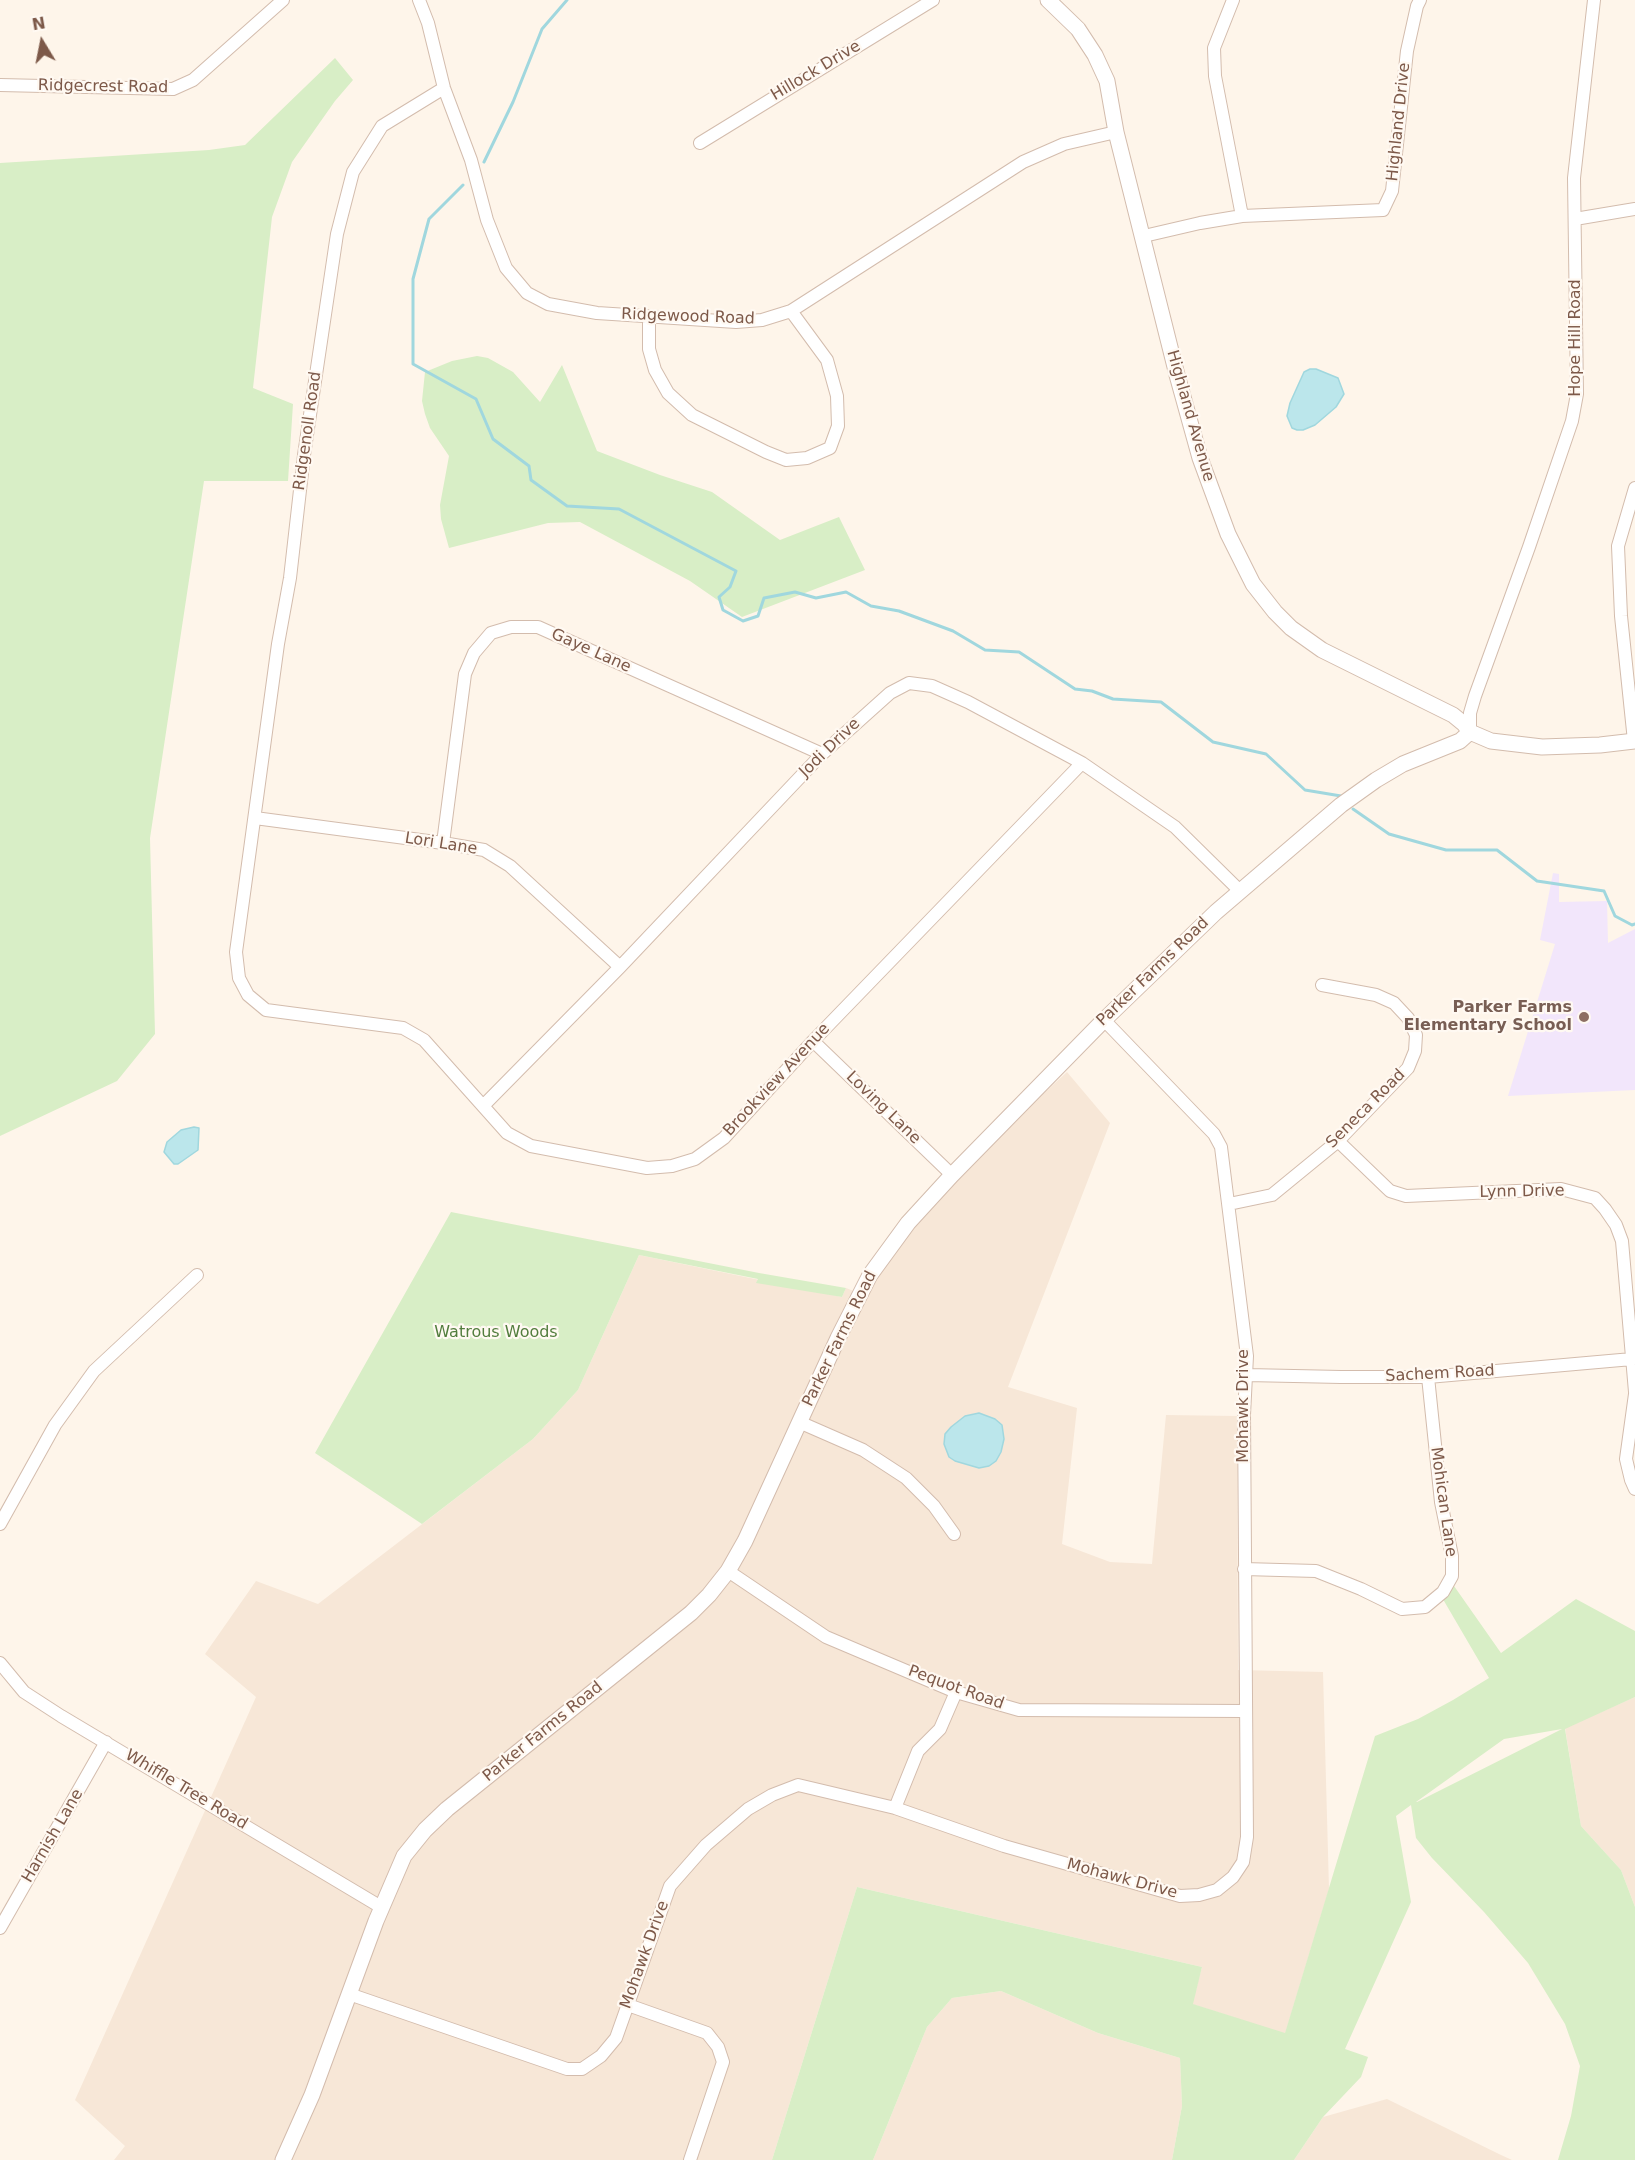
<!DOCTYPE html>
<style>
body{margin:0}
#map{position:relative;width:1635px;height:2160px;overflow:hidden;background:#fef5ea;font-family:"DejaVu Sans",sans-serif}
canvas{display:block}
.north{position:absolute;left:12px;top:12px;width:60px;height:60px;-webkit-text-stroke:4px #fff9f2;paint-order:stroke;rotate:350deg;font-size:16px;font-weight:700;line-height:24px;text-align:center;color:#7d5949}
.north::after{content:'';display:block;margin:auto;width:21px;height:27px;background:#7d5949;clip-path:polygon(50% 0,100% 100%,50% 72%,0 100%)}
</style>
<div id="map">
<canvas width="1635" height="2160"></canvas>
<div class="north">N</div>
</div>
<script>
const ctx = document.querySelector('canvas').getContext('2d');
ctx.lineJoin = 'round';
function paint(path, color) { ctx.fillStyle = color; ctx.fill(path, 'evenodd'); }
const poly = rows => new Path2D(rows.map(r => 'M' + r).join(''));
function strokePath(path, color, width, dash) { ctx.strokeStyle = color; ctx.lineWidth = width; ctx.lineCap = dash ? 'butt' : 'round'; ctx.setLineDash(dash || []); ctx.stroke(path); }
function write(font, color, halo, rows, align = 'center') {
  ctx.font = font + ' "DejaVu Sans",sans-serif'; ctx.lineWidth = 4.5; ctx.setLineDash([]); ctx.textBaseline = 'middle'; ctx.strokeStyle = halo; ctx.fillStyle = color; for (const [text, x, y, turn = 0] of rows) {
    ctx.save(); ctx.translate(x, y); ctx.rotate((+turn || 0) * Math.PI / 180); ctx.textAlign = isNaN(turn) ? turn : align; if (halo) ctx.strokeText(text, 0, 0); ctx.fillText(text, 0, 0); ctx.restore();
  }
}
paint(poly([
 [1067,1072,1110,1123,1008,1387,1077,1408,1062,1544,1110,1562,1152,1564,1166,1415,1237,1416,1238,1670,1323,1672,1329,1889,1285,2034,1192,2004,1202,1967,857,1887,772,2160,114,2160,125,2146,75,2100,256,1697,205,1654,256,1581,318,1604,533,1439,578,1390,639,1255,842,1297,846,1288,866,1296,900,1242,1008,1126],
 [1635,1697,1635,1907,1621,1870,1581,1826,1565,1728],
 [1001,1991,1098,2033,1180,2058,1182,2106,1172,2160,873,2160,927,2027,952,1998],
 [1387,2099,1501,2155,1512,2160,1294,2160,1323,2117]
]), '#f7e7d7');
paint(poly([
 [1553,873,1559,874,1559,902,1607,901,1608,943,1635,929,1635,1090,1508,1096,1555,944,1540,940]
]), '#f2e6fb');
paint(poly([
 [335,58,353,80,335,101,292,162,272,217,253,388,293,404,288,481,204,481,150,838,155,1034,117,1081,0,1136,0,163,209,150,245,145],
 [477,356,488,358,513,372,540,402,562,365,597,451,660,475,712,492,780,540,839,517,865,570,742,617,690,581,580,522,548,523,449,548,441,519,440,505,449,456,430,428,425,414,422,401,425,372,452,361],
 [451,1212,759,1273,846,1288,842,1297,756,1283,758,1279,639,1255,578,1390,533,1439,422,1524,315,1453],
 [1447,1576,1501,1653,1576,1599,1635,1631,1635,1697,1565,1729,1581,1826,1621,1870,1635,1907,1635,2160,1558,2160,1571,2116,1580,2066,1565,2024,1528,1963,1484,1912,1432,1858,1416,1838,1411,1805,1396,1816,1411,1902,1345,2049,1368,2057,1361,2077,1323,2117,1294,2160,1172,2160,1182,2106,1180,2058,1098,2033,1001,1991,952,1998,927,2027,873,2160,772,2160,857,1887,1202,1967,1193,2004,1285,2033,1375,1736,1418,1719,1453,1700,1489,1678,1437,1589],
 [1562,1729,1417,1802,1416,1802,1504,1739]
]), '#d8eec6');
const water = poly([
 [1310,369,1316,369,1338,378,1344,394,1336,407,1315,425,1303,430,1297,430,1292,428,1287,416,1290,403,1304,372,1310,369],
 [194,1127,199,1128,198,1150,178,1164,174,1164,164,1152,167,1142,181,1130,194,1127],
 [979,1413,995,1419,1002,1425,1004,1439,1001,1452,996,1461,989,1466,979,1468,955,1461,949,1457,944,1444,945,1434,951,1427,965,1416,979,1413]
]);
paint(water, '#bbe6eb');
strokePath(water, '#a0d7de', 1.5);
strokePath(poly([
 [484,162,513,102,542,29,567,0],
 [463,185,429,219,413,279,413,364,476,399,493,439,529,466,531,480,567,506,619,509,736,571,730,587,719,597,723,610,743,621,758,616,764,598,795,592,816,598,846,592,871,606,899,611,953,631,985,650,1019,652,1075,689,1092,691,1113,699,1161,702,1213,742,1266,754,1305,790,1341,796],
 [1353,809,1389,834,1446,850,1497,850,1537,881,1604,891,1615,916,1632,925,1635,924]
]), '#a0d7de', 3);
const minor = poly([
 [419,0,428,23,444,88,471,160,487,220,506,268,527,293,548,304,597,313,736,322,762,320,791,311,1023,162,1064,144,1116,132],
 [1233,0,1214,48,1215,76,1242,216,1383,210,1392,191,1407,51,1417,6,1420,0],
 [0,85,173,89,193,80,283,0],
 [444,88,382,126,353,172,337,234,304,455,290,578,278,644,236,952,239,978,248,995,266,1010,403,1028,424,1040,507,1133,531,1146,647,1168,672,1166,695,1159,724,1138,813,1041,1082,763],
 [700,143,933,0],
 [1575,219,1635,209],
 [1144,236,1200,223,1242,216],
 [649,316,649,349,655,370,668,393,692,415,766,452,786,460,807,458,830,448,838,426,837,396,827,360,791,311],
 [1470,732,1470,713,1475,696,1529,547,1572,421,1577,394,1574,178,1594,0],
 [1634,741,1621,616,1618,546,1635,488],
 [255,818,443,843,484,850,510,866,620,967],
 [443,843,465,674,474,653,491,633,511,627,538,627,822,754],
 [813,1041,952,1175],
 [483,1106,620,967,822,754,890,693,909,683,932,686,968,702,1082,763,1175,827,1240,891],
 [1338,1141,1390,1191,1406,1196,1561,1189,1595,1198,1605,1209,1616,1225,1622,1241,1635,1392],
 [1229,1204,1272,1195,1338,1141,1408,1068,1415,1051,1416,1035,1408,1018,1394,1003,1376,995,1322,985],
 [1247,1375,1341,1377,1428,1377,1632,1359],
 [1635,1394,1626,1459,1631,1480,1635,1489],
 [799,1422,863,1450,906,1478,934,1506,954,1534],
 [0,1524,55,1425,94,1371,197,1275],
 [1244,1569,1316,1571,1361,1589,1402,1609,1425,1607,1443,1592,1452,1576,1452,1556,1441,1502,1428,1377],
 [728,1571,826,1637,956,1692,1019,1710,1246,1711],
 [0,1663,24,1692,61,1716,381,1907],
 [895,1808,918,1751,940,1729,956,1692],
 [0,1928,106,1742],
 [349,1994,567,2069,582,2069,601,2056,616,2038,670,1886,706,1845,748,1809,772,1795,798,1785,895,1808,1004,1846,1180,1896,1199,1895,1217,1890,1233,1877,1243,1862,1247,1837,1244,1415,1247,1356,1221,1147,1214,1134,1104,1020],
 [628,2005,707,2033,718,2047,723,2062,690,2160]
]);
const tertiary = poly([
 [1048,0,1078,29,1095,55,1107,81,1116,132,1177,375,1200,458,1228,534,1253,584,1275,612,1291,628,1322,650,1453,715,1464,724,1470,732],
 [283,2160,312,2095,376,1921,404,1856,425,1830,447,1809,691,1613,709,1595,728,1571,745,1541,838,1338,870,1275,908,1223,952,1175,1104,1020,1216,912,1341,805,1376,780,1403,764,1460,741,1470,732,1491,741,1542,747,1600,745,1635,741]
]);
strokePath(minor, '#d3bcad', 14);
strokePath(tertiary, '#d3bcad', 17);
strokePath(minor, '#fff', 12);
strokePath(tertiary, '#fff', 15);
for (const [x, y, r, color] of [
 [1584,1017,6,"#8d6e63"]
]) { const dot = new Path2D(); dot.arc(x, y, r, 0, 2 * Math.PI); ctx.fillStyle = color; ctx.fill(dot); strokePath(dot, '#fff9f2', 2); }
write('16px', '#7d5949', '#fff9f2', [
 ["Hillock Drive",816,71,-31],
 ["Ridgecrest Road",103,87,1],
 ["Highland Drive",1399,122,-84],
 ["Ridgewood Road",688,317,2],
 ["Hope Hill Road",1576,338,-90],
 ["Highland Avenue",1190,416,74],
 ["Ridgenoll Road",308,431,-82],
 ["Gaye Lane",591,651,24],
 ["Jodi Drive",830,748,-44],
 ["Lori Lane",441,844,9],
 ["Parker Farms Road",1153,972,-44],
 ["Brookview Avenue",777,1080,-47],
 ["Loving Lane",883,1108,44],
 ["Seneca Road",1366,1109,-45],
 ["Lynn Drive",1522,1192,-1],
 ["Parker Farms Road",840,1339,-64],
 ["Sachem Road",1440,1374,-3],
 ["Mohawk Drive",1244,1406,-90],
 ["Mohican Lane",1443,1502,82],
 ["Pequot Road",956,1688,20],
 ["Parker Farms Road",543,1732,-39],
 ["Whiffle Tree Road",186,1790,31],
 ["Harnish Lane",53,1836,-60],
 ["Mohawk Drive",1122,1879,15],
 ["Mohawk Drive",645,1955,-70]
]);
write('bold 16px', '#785e54', '#fff9f2', [
 ["Parker Farms",1572,1008],
 ["Elementary School",1572,1026]
], 'right');
write('16px', '#527d3d', '#fff9f2', [
 ["Watrous Woods",496,1333]
]);
</script>
